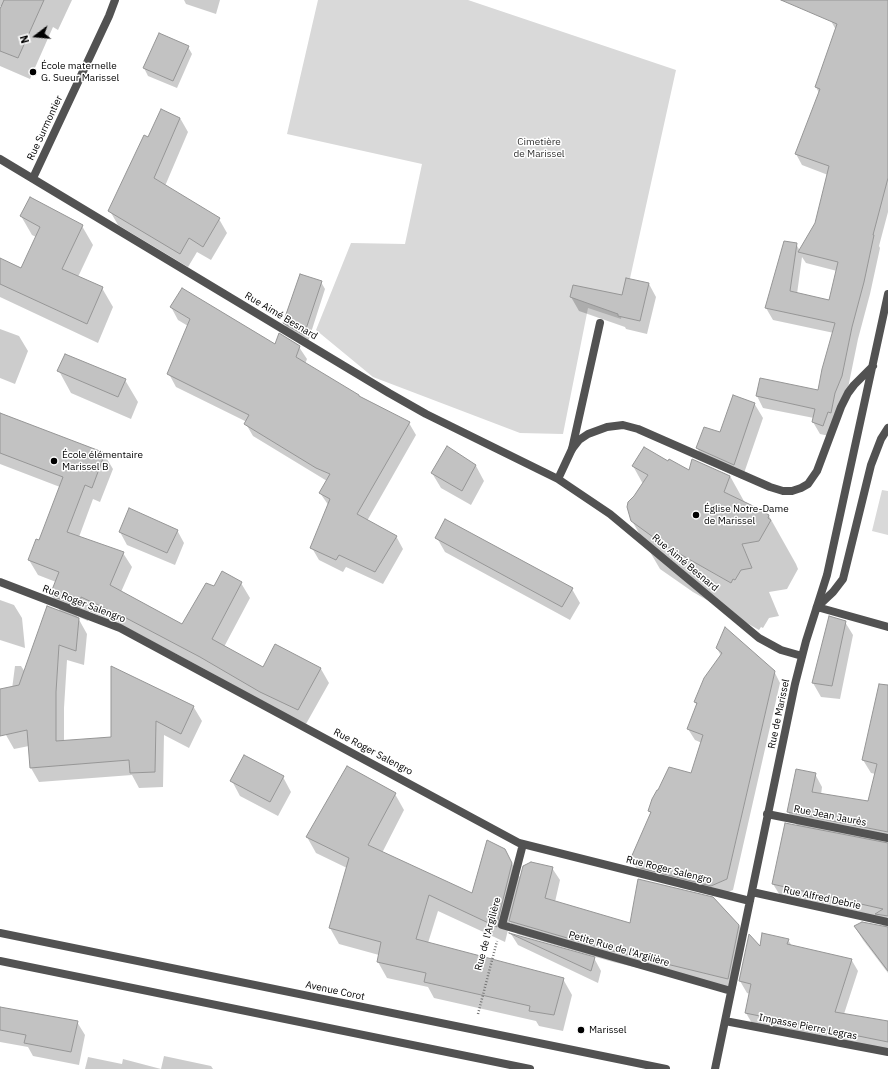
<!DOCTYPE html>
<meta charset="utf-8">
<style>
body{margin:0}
#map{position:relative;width:888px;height:1069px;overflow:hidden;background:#fff;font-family:"IBM Plex Sans",sans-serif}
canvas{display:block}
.north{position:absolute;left:16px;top:16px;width:40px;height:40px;-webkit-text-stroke:3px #fff;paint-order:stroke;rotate:254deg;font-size:11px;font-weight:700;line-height:16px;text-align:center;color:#000}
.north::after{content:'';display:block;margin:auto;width:14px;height:18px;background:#000;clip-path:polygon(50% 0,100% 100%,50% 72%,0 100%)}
</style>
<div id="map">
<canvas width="888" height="1069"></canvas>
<div class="north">N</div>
</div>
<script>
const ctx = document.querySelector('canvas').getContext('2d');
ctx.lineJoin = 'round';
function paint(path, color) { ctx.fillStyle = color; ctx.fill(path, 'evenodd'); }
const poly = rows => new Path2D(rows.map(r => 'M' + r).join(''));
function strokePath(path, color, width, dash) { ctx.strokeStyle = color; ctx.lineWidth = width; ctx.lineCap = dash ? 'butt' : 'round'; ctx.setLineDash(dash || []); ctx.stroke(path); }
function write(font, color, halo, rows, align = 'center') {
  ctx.font = font + ' "IBM Plex Sans",sans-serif'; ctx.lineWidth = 3; ctx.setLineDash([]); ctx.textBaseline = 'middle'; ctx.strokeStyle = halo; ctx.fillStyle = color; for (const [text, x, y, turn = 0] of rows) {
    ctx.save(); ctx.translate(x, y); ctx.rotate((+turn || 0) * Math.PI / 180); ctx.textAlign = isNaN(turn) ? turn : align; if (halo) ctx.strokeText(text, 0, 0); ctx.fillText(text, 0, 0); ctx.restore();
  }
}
paint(poly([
 [318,0,468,0,676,70,621,319,588,308,563,434,520,433,373,377,316,330,351,243,405,244,422,164,287,134],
 [882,490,888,491,888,535,872,531]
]), '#d9d9d9');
paint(poly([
 [0,0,72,0,58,30,53,27,30,79,0,66,0,11,2,7,0,6],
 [184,0,220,0,216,14,186,4],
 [839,0,888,0,888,212,879,246,880,248,870,294,858,339,848,388,829,436,820,434,813,422,814,418,763,408,757,396,761,379,819,391,834,333,773,320,766,308,785,242,796,244,800,251,816,224,828,175,802,165,796,154,819,93,816,87,836,30,831,21],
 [802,257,806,263,837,271,830,301,797,294],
 [188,47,192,54,177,88,148,76,144,68],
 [180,118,188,132,165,186,219,219,227,233,211,260,197,252,188,267,118,225,110,211,149,139],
 [21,216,82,226,93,245,78,277,102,288,113,307,98,343,0,297,0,260,22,270,36,237,32,235],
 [321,282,325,289,308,342,288,330,284,323],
 [649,284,656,297,647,334,626,329,625,327,579,311,571,297,623,296],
 [171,307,276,345,299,347,307,359,305,364,359,396,409,423,416,435,367,521,396,536,403,549,383,584,346,567,343,572,319,560,312,548,329,506,320,493,327,481,253,436,246,424,247,422,176,387,169,374,188,326,178,320],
 [0,329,19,336,28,351,15,384,0,378],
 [59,371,125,380,138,402,131,419,71,393],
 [754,403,763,418,742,479,706,463,697,448,721,433],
 [0,415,104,454,113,469,100,502,93,499,79,537,123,553,132,567,121,592,182,626,215,588,241,583,250,598,224,647,263,669,275,645,321,669,329,683,306,724,270,706,210,672,137,633,89,611,88,621,77,616,87,634,84,665,67,660,64,708,64,742,112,738,193,706,202,721,189,748,164,735,163,787,139,788,132,775,39,782,31,768,29,746,14,749,6,735,15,666,21,666,25,672,61,613,52,595,56,582,38,575,29,560,40,541,60,487,0,464],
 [447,448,476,466,484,481,471,505,441,488,432,473],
 [668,463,689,471,730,476,745,503,769,516,796,564,798,569,787,589,769,592,779,616,769,618,763,628,761,627,759,630,693,592,660,569,632,521,635,497,643,484,633,466],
 [177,530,184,543,175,565,127,545,120,532],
 [437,538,572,589,580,603,570,620,445,552],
 [0,600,14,605,22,618,25,648,0,640],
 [845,622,853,635,840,699,821,697,813,683],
 [717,648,774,671,780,683,733,890,718,896,638,871,631,860,651,814,649,811,692,774,702,743,695,740,688,729,697,706,695,702,721,656],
 [888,693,888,973,863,940,855,927,884,928,879,919,781,897,773,884,797,826,788,812,815,774,822,787,821,795,869,802,876,774,871,773,863,760],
 [283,777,291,792,278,816,240,796,232,781],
 [395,794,404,810,382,853,473,894,504,850,521,879,552,868,560,880,555,902,631,925,739,925,746,938,735,991,613,962,517,934,510,922,505,942,438,911,428,943,563,979,572,995,563,1031,539,1026,536,1021,434,998,428,987,387,978,378,962,379,955,339,944,330,928,347,868,316,853,307,837],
 [511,934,594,958,601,971,598,983,518,945],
 [788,940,792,946,851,959,858,971,844,1014,888,1022,888,1052,753,1025,746,1013,750,994,747,993,740,981,760,948],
 [0,1008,31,1014,31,1012,77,1022,85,1035,79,1065,33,1056,28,1047,0,1042],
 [164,1056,211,1066,213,1069,85,1069,88,1057,122,1064,123,1059,161,1069]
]), '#0003');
const building = poly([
 [4,0,44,0,18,58,0,51,0,9,4,0],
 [781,0,888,0,888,178,873,235,874,235,864,282,852,327,842,376,835,393,831,413,828,412,823,426,812,422,815,409,756,396,760,378,818,390,822,369,835,323,765,308,784,241,797,243,790,291,829,300,838,262,798,252,815,223,829,166,795,154,820,89,815,87,837,24,781,0],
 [159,33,189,46,173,81,143,68,159,33],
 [161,109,180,118,154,178,220,218,203,247,189,238,180,254,108,211,144,135,148,137,161,109],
 [30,197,83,225,62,269,103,287,87,324,0,284,0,258,21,268,40,227,20,216,30,197],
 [300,274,322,281,304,335,283,323,300,274],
 [626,278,649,283,640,321,618,316,618,314,570,297,573,285,622,295,626,278],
 [182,288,275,344,279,333,300,346,296,357,359,395,359,396,410,422,357,514,397,536,375,572,339,555,336,560,310,548,330,499,319,493,330,474,316,468,244,424,249,415,167,374,190,319,170,307,182,288],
 [65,354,126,379,118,397,57,371,65,354],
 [733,395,755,403,734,465,696,448,704,427,720,432,733,395],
 [0,413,105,453,92,488,85,485,67,532,124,552,110,585,182,624,206,583,214,586,222,571,242,582,212,639,263,667,275,644,321,668,298,710,260,692,200,657,128,619,81,597,80,607,50,595,59,572,28,560,36,539,39,540,63,477,0,453,0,413],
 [447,446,476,465,462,491,431,473,447,446],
 [644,447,668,461,669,459,689,470,692,459,730,476,724,492,751,505,769,515,768,518,771,520,759,541,742,544,752,568,741,570,735,580,733,579,731,583,664,545,631,521,627,507,628,502,634,496,648,475,632,466,644,447],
 [129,508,178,530,167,553,119,532,129,508],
 [445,519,573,588,562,607,435,538,445,519],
 [47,606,79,618,76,651,59,645,56,692,56,741,111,737,111,666,194,706,181,734,156,721,155,772,130,773,129,760,30,768,27,730,0,736,0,689,19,685,47,606],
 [829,616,846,621,832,686,812,683,829,616],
 [725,627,775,671,727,879,711,886,640,868,641,863,630,860,651,812,648,811,652,799,657,790,658,790,669,767,691,773,703,735,687,729,697,703,694,702,704,678,722,653,716,648,725,627],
 [879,684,888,685,888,832,787,812,796,769,816,773,812,792,868,801,877,764,862,760,879,684],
 [244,755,284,776,270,802,230,781,244,755],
 [347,766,396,793,368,845,472,893,487,840,505,849,512,863,497,924,497,927,429,895,416,939,564,978,554,1015,529,1011,530,1006,424,982,426,973,377,962,381,942,329,928,349,858,306,837,347,766],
 [785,823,888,843,888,916,875,914,883,909,772,884,785,823],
 [531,862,553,867,545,898,630,923,638,879,713,897,739,925,728,979,605,949,509,921,523,866,531,862],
 [862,922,888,927,888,971,854,926,862,922],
 [509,933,595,957,591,971,509,933],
 [762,933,789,939,787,944,852,959,835,1012,888,1021,888,1042,745,1013,751,984,739,981,749,934,760,946,762,933],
 [0,1007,78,1021,71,1052,24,1043,26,1035,0,1030,0,1007]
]);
paint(building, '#c2c2c2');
strokePath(building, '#969696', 1);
strokePath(poly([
 [478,1014,497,941]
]), '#747474', 2.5, [1, 2]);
strokePath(poly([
 [572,449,600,323],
 [817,607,833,592,843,579,871,465,881,439,888,428]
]), '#525252', 8);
strokePath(poly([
 [0,159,389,393,426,414,558,479,610,514,759,638,781,650,802,656],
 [33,178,109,16,115,0],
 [558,479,572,449,579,440,588,434,607,427,623,425,638,429,770,487,783,491,792,491,801,488,808,484,817,471,841,407,848,393,854,385,873,366],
 [0,582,120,628,519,843,750,901],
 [817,607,888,627],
 [767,814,888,838],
 [523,844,502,925,731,991],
 [752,892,888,922],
 [725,1021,888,1052],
 [715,1069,795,684,806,641,827,575,888,294]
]), '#525252', 8);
strokePath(poly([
 [0,933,666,1069],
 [0,961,530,1069]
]), '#525252', 8);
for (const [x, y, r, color] of [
 [33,72,4,"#000"],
 [54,461,4,"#000"],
 [696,515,4,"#000"],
 [581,1030,4,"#000"]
]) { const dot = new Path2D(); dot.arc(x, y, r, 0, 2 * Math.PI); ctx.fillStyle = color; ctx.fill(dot); strokePath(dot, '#fff', 1.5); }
write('10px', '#000', '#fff', [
 ["École maternelle",41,66],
 ["G. Sueur Marissel",41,78],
 ["École élémentaire",62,455],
 ["Marissel B",62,467],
 ["Église Notre-Dame",704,509],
 ["de Marissel",704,521],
 ["Marissel",589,1030]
], 'left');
write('10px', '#000', '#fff', [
 ["Rue Surmontier",45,128,-65],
 ["Rue Aimé Besnard",281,316,31],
 ["Rue Aimé Besnard",685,563,40],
 ["Rue Roger Salengro",84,604,21],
 ["Rue de Marissel",779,714,-78],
 ["Rue Roger Salengro",373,752,28],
 ["Rue Jean Jaurès",830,816,11],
 ["Rue Roger Salengro",669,870,14],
 ["Rue Alfred Debrie",822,898,12],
 ["Rue de l'Argilière",488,934,-75],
 ["Petite Rue de l'Argilière",619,949,16],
 ["Avenue Corot",335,991,12],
 ["Impasse Pierre Legras",808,1027,11]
]);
write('10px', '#303030', '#fff', [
 ["Cimetière",539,142],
 ["de Marissel",539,154]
]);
</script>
